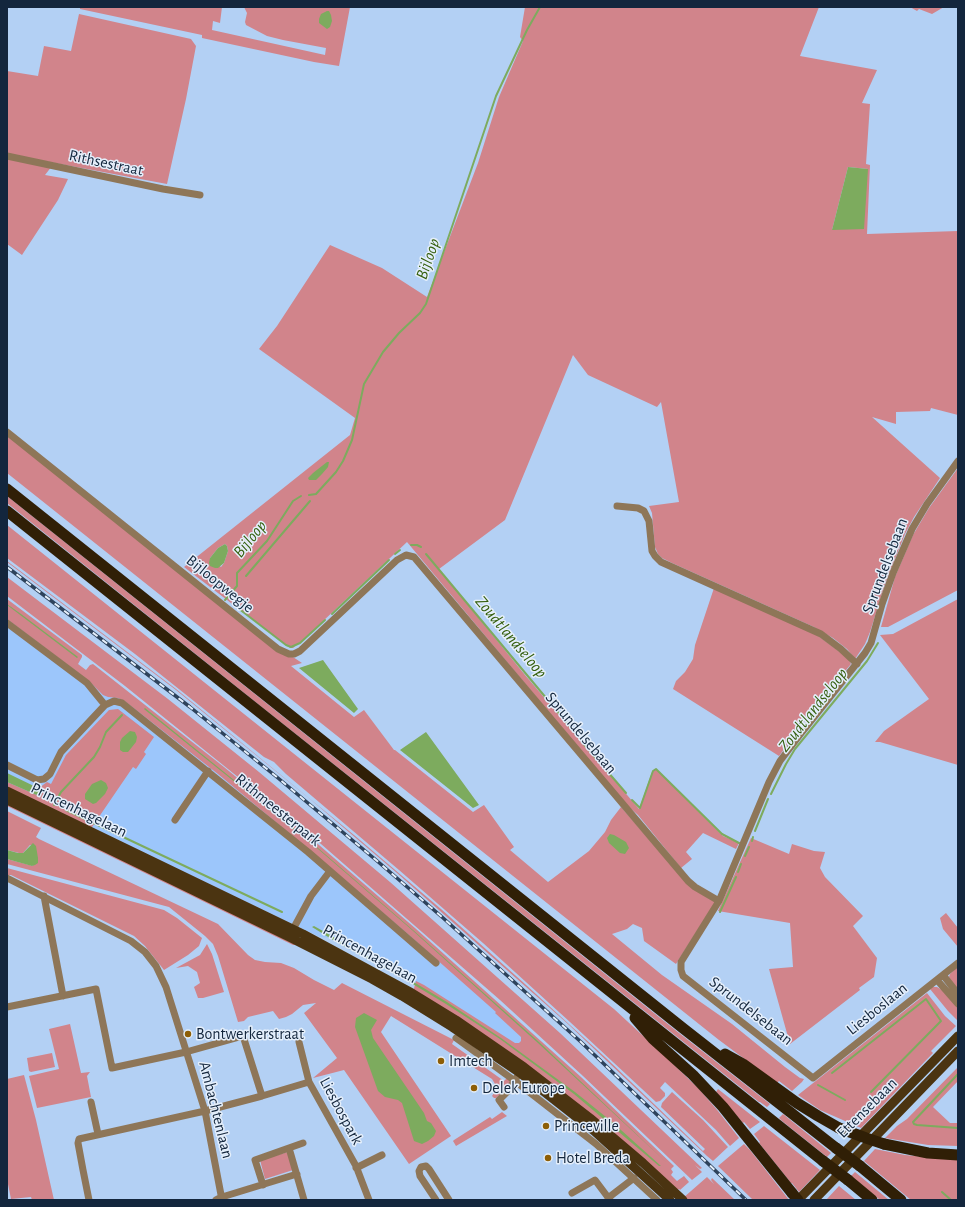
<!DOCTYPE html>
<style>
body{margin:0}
#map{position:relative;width:965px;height:1207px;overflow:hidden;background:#b3d0f4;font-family:"Alegreya Sans",sans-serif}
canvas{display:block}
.frame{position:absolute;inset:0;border:8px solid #13263d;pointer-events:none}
</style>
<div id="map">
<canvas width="965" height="1207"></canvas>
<div class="frame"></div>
</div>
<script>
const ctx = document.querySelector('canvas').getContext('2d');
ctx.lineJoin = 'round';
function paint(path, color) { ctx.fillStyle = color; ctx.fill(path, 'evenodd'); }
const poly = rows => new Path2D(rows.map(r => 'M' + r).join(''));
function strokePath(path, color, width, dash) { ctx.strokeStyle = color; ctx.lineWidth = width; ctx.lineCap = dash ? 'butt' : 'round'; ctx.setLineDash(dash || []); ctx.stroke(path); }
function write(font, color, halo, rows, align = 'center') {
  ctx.font = font + ' "Alegreya Sans",sans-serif'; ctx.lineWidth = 3; ctx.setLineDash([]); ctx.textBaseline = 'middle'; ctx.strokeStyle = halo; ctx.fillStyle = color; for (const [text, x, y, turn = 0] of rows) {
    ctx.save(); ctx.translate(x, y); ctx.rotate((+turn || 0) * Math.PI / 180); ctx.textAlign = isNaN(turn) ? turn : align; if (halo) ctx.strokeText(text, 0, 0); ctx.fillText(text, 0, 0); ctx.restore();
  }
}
paint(poly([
 [7,600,77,663,86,671,91,665,540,1041,522,1053,447,1002,407,978,334,938,320,937,125,844,7,786]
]), '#9cc6fb');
paint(poly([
 [80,7,222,7,220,23,213,21,212,30,325,55,326,48,283,40,267,36,246,25,245,22,247,13,244,7,350,7,339,66,314,62,202,38,202,35,80,9],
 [525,7,655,7,662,8,662,7,819,7,800,56,877,70,862,103,870,104,866,164,870,165,867,234,958,231,958,415,931,408,930,411,896,412,896,424,872,417,940,478,914,517,905,534,885,584,870,632,865,644,855,659,847,649,833,638,814,627,672,563,662,558,658,554,655,547,652,513,649,506,679,502,661,402,657,407,588,375,573,355,505,520,439,569,525,675,639,809,652,772,656,769,723,836,739,843,736,849,703,833,686,852,692,859,681,868,638,815,629,807,613,789,407,542,304,639,293,648,290,648,274,636,184,567,350,435,355,418,259,349,277,326,330,245,382,268,427,297,478,163,499,97,523,41,520,37],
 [848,167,868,169,832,230],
 [225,544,227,546,228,551,224,563,221,567,210,558,218,548],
 [910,7,944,7,932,14,919,9,917,11],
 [79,14,191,39,196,46,186,99,167,184,7,154,7,71,38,76,44,46,71,51],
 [7,158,52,166,45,175,68,179,58,200,22,255,7,244],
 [7,435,293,657,302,663,291,666,354,717,364,710,394,750,395,750,473,812,484,805,514,847,510,850,548,882,589,851,605,832,611,820,621,807,687,883,716,901,676,964,644,941,642,928,633,924,627,929,612,934,662,975,732,1024,785,1067,800,1078,804,1079,802,1082,792,1091,779,1081,777,1083,719,1040,7,473],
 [958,468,958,590,888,627,881,627,895,577,913,535,929,508],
 [7,496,679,1033,770,1104,767,1107,760,1102,759,1102,263,708,7,503],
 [7,525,614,1009,667,1058,699,1089,718,1111,739,1138,730,1146,716,1130,665,1082,660,1088,665,1093,665,1096,660,1101,656,1102,570,1022,483,943,399,870,286,774,274,762,264,757,135,654,7,558],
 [7,561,176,689,354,835,441,909,525,984,606,1058,703,1151,705,1149,661,1107,662,1103,672,1092,703,1120,728,1147,713,1161,707,1156,568,1024,397,873,310,799,176,690,7,562],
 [7,577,168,699,259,772,390,882,560,1033,702,1168,700,1169,695,1165,702,1172,692,1180,583,1076,500,1000,321,844,125,686,7,596],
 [714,588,813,632,848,658,851,664,812,711,779,756,673,689,676,681,685,672,693,659,695,645],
 [7,599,82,655,82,657,78,664,86,670,90,665,93,664,224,767,319,845,415,928,581,1077,674,1166,671,1169,673,1172,671,1175,677,1181,684,1176,689,1182,680,1190,679,1189,676,1191,413,992,416,981,424,985,515,1043,519,1043,521,1041,521,1037,495,1013,496,1012,409,935,313,853,218,774,126,702,118,698,108,697,103,695,89,681,7,619],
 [958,599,958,765,880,742,875,742,884,731,929,699,880,635,893,634],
 [118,709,154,737,144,752,146,754,136,769,133,767,90,830,7,789,7,782,39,796,42,791,39,788,47,782,51,784,66,755,109,710],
 [7,803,296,945,293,945,7,806],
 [7,811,41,828,36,837,39,839,218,924,248,955,255,960,265,962,281,963,294,968,314,980,334,990,342,983,454,1040,452,1044,504,1081,507,1078,511,1081,505,1090,496,1098,494,1098,492,1096,496,1090,495,1084,492,1079,391,1016,381,1032,451,1136,409,1164,344,1070,313,1078,337,1058,304,1013,316,1003,303,1005,292,1014,286,1017,279,1019,273,1011,248,1017,244,1021,238,1022,218,956,213,944,205,936,169,907,7,864,7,859,33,866,35,846,30,845,23,853,19,853,7,850],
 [751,838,789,854,792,844,814,851,825,852,820,868,825,877,863,916,853,926,877,958,874,977,859,988,860,990,790,1044,769,969,793,967,790,923,718,911],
 [7,868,164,910,177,918,202,938,199,946,188,955,164,970,145,946,134,936,11,875,7,875],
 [946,913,958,928,958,947,943,929,940,918],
 [207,944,212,954,224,992,203,998,198,998,194,987,200,983,197,972,188,966,176,968,200,955],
 [958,966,958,990,951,981,949,977,950,974],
 [932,987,937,987,942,990,958,1008,958,1021,948,1011,930,989],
 [927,993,945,1016,956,1026,931,1051,933,1053,861,1128,820,1110,798,1095],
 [70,1024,81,1073,90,1072,87,1076,91,1097,37,1108,29,1076,59,1069,49,1029],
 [52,1053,55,1067,31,1072,29,1071,27,1058],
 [958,1067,958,1081,933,1107,950,1123,958,1123,958,1146,928,1145,885,1138,897,1126,907,1119],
 [24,1075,36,1120,54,1200,32,1200,31,1197,11,1199,7,1179,7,1079],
 [718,1089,760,1122,750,1129,744,1122,743,1123,716,1092],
 [502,1112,507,1116,456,1146,453,1141,454,1140,490,1117,492,1119],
 [783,1114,831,1153,827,1157,782,1121,779,1118],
 [764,1126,820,1170,799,1192,792,1183,791,1183,759,1143,760,1142,754,1134],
 [744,1144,750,1150,789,1200,753,1200,718,1166],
 [875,1149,905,1155,958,1160,958,1200,911,1200,864,1161],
 [288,1152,293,1170,265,1179,260,1160],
 [855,1172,889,1200,880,1200,851,1176],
 [707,1177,714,1184,711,1180,712,1178,735,1200,685,1200,683,1198],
 [839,1186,856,1200,826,1200]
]), '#d1848b');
paint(poly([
 [327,11,329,11,331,15,332,21,330,27,327,29,319,23,319,19,321,14],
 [848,167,868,169,864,229,832,230],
 [327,462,329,462,328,467,322,474,316,480,309,480,308,478,313,473],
 [225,544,227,546,228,551,224,563,218,568,215,568,210,566,209,563,210,558,218,548],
 [7,604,21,614,78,657,77,658,7,605],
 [323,660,358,709,354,713,299,668],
 [145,708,318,848,413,930,539,1042,667,1163,538,1043,412,930,318,849,144,709],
 [130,731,135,732,137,737,136,742,128,752,123,752,120,750,120,742,122,738],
 [426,732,479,805,473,808,400,750],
 [7,773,38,788,42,792,42,794,39,796,7,782],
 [101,780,106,783,108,788,105,794,96,803,93,804,85,799,85,794,92,784],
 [610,834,614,835,626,842,629,848,625,854,620,853,609,843,607,838],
 [33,843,36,846,38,858,38,863,35,865,32,866,7,859,7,850,18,853,23,853],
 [314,926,407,978,447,1002,501,1038,575,1092,611,1121,661,1166,659,1166,574,1094,500,1039,446,1004,406,980,333,940,312,927],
 [364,1013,377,1020,371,1030,373,1038,424,1113,427,1121,431,1123,436,1131,434,1136,428,1141,422,1144,414,1141,402,1103,398,1100,385,1097,378,1091,355,1027,356,1018]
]), '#7dab5e');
strokePath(poly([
 [309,495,316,494,336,472,343,461,352,440,364,384,383,352,399,333,420,313,426,304,496,96,527,30,540,7],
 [411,545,417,545,421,547],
 [395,554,400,550],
 [426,554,577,735],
 [246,576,310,501],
 [225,600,237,586,237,573,267,541,293,501,301,496],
 [234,605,286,645,291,647,300,643,325,620],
 [332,614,389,560],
 [582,742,626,793],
 [771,794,786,764,795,749,867,661,878,643],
 [632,800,640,808,653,771,656,769,722,834,739,843],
 [54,805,61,792,94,757,100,747,106,732,122,715],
 [66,810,282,912],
 [755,831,768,799],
 [752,841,753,837],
 [745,856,749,847],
 [738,872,741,864],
 [720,912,736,877],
 [832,1073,926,999,941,1021,871,1092],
 [958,1074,913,1122,914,1124,917,1125,958,1128],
 [818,1085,845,1100],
 [942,1192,951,1200]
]), '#7dab5e', 2);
strokePath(poly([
 [7,156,163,189,200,195],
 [7,432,278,649,289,654,294,654,300,651,397,560,406,555,414,557,688,881,695,887,719,901],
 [958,461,927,504,912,529,893,573,882,604,871,643,865,653,802,732,780,761,769,782,719,901,681,962,681,970,683,976,813,1078,958,963],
 [617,506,638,508,644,511,649,521,652,551,655,556,661,562,821,634,841,649,857,664],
 [7,623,87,683,105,705],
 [7,765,37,780,44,779,50,774,61,752,105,705,114,701,122,703,308,852,436,963],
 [175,820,208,771],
 [7,878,131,941,145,952,156,966,166,987,205,1111,222,1200],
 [44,896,63,996],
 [291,933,311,896,330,871],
 [943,975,958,994],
 [937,980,958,1004],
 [7,1007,96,989,112,1068,186,1052,243,1036,262,1096,309,1082],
 [456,1038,515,1081,596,1144,657,1200],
 [299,1042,309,1082,356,1166,369,1200],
 [91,1102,98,1134],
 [504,1107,499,1100,507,1092,517,1077],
 [289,1148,304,1200],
 [356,1168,382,1155],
 [263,1185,255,1160,303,1143],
 [572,1193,595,1180,610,1200],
 [608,1198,634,1178],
 [89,1200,83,1170,78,1143,79,1139,205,1111,262,1096],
 [216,1200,222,1197,297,1174],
 [436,1200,420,1176,419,1171,421,1167,426,1166,429,1169,449,1200]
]), '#8e7658', 7);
strokePath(poly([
 [7,791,303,934,412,993,456,1020,524,1067,590,1118,643,1163,683,1200],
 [7,800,289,937,372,979,402,996,452,1027,520,1073,594,1131,670,1200],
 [798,1200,958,1036],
 [814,1200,958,1051]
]), '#4b3411', 9);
strokePath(poly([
 [7,489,684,1029,836,1148],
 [7,511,823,1161],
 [635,1018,653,1039,693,1075,723,1107,792,1193],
 [725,1054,743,1064,797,1103,818,1116,839,1128],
 [884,1144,928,1153,958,1155],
 [860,1166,901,1200],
 [848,1180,872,1200]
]), '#301f06', 11);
const rail = poly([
 [7,567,190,707,278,778,376,860,442,917,581,1042,746,1200]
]);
strokePath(rail, '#2e435c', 3.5);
strokePath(rail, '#e5effb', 2, [6]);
strokePath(poly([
 [839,1128,866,1138,884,1144],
 [836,1148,860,1166],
 [823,1161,848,1180],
 [792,1193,798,1200]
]), '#301f06', 11);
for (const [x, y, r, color] of [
 [188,1034,4,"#8d5e06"],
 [441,1061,4,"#8d5e06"],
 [474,1088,4,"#8d5e06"],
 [546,1126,4,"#8d5e06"],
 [548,1158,4,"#8d5e06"]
]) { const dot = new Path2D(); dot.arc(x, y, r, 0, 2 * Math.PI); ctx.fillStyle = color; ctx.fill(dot); strokePath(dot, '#e5effb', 1.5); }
write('16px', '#13263d', '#e5effb', [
 ["Rithsestraat",106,163,12],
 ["Sprundelsebaan",885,566,-69],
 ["Bijloopwegje",220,584,39],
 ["Sprundelsebaan",581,733,50],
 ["Princenhagelaan",79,810,26],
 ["Rithmeesterpark",278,810,39],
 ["Princenhagelaan",370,954,29],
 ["Liesboslaan",877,1009,-39],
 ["Sprundelsebaan",751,1011,38],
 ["Ettensebaan",867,1108,-45],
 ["Ambachtenlaan",216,1110,76],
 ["Liesbospark",341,1111,62]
]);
write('16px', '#13263d', '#e5effb', [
 ["Bontwerkerstraat",196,1034],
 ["Imtech",449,1061],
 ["Delek Europe",482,1088],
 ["Princeville",554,1126],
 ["Hotel Breda",556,1158]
], 'left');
write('italic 17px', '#355f0e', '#e5effb', [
 ["Bijloop",428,259,-71],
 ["Bijloop",250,539,-51],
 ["Zoudtlandseloop",511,637,50],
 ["Zoudtlandseloop",813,710,-52]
]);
</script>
